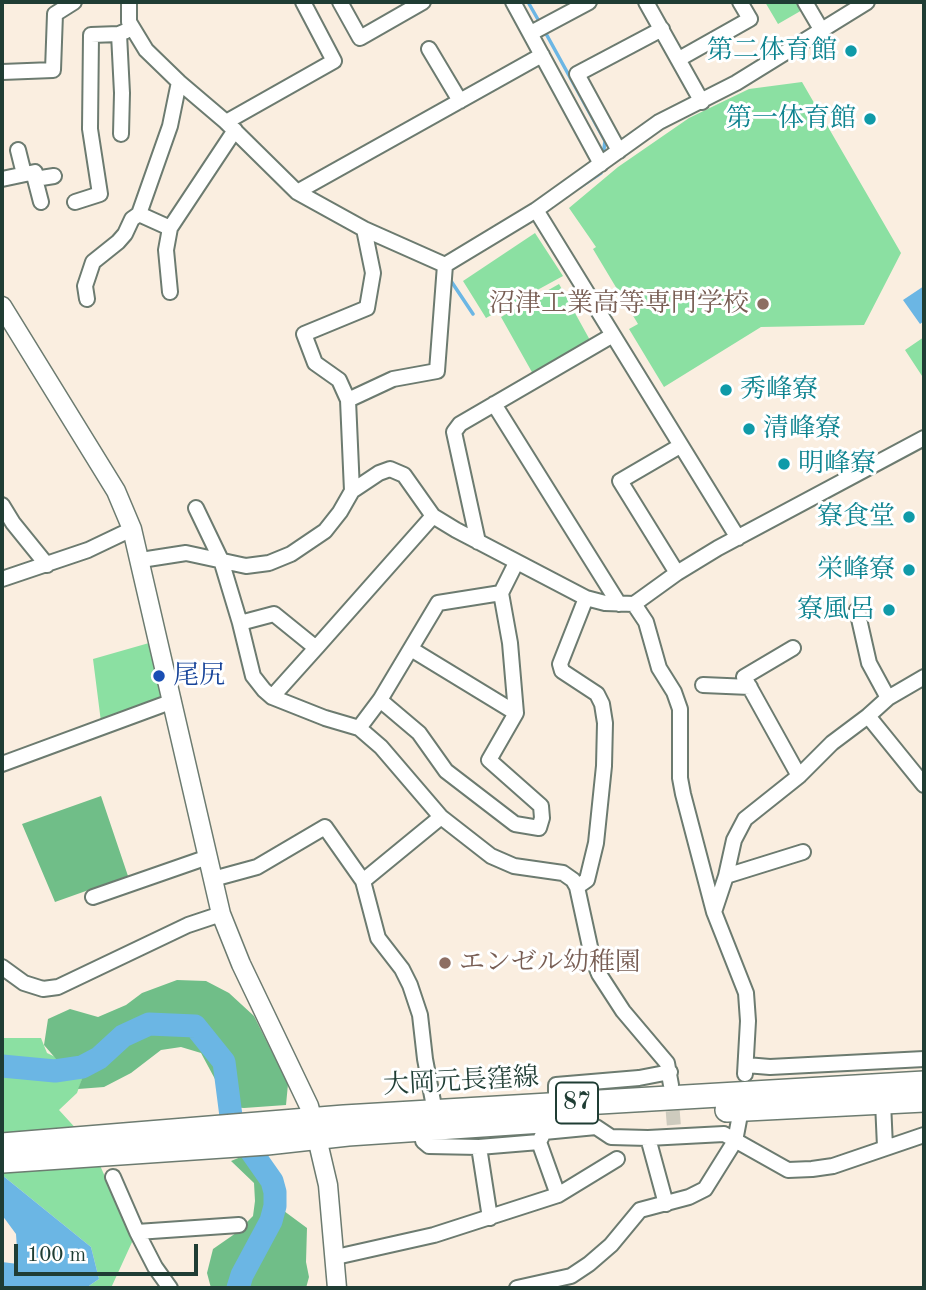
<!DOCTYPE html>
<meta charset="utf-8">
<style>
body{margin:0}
#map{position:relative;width:926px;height:1290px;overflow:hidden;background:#faeee0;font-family:"Old Standard TT",serif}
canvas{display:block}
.frame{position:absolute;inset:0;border:4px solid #1f3d34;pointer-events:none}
.scale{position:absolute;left:14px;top:1244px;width:184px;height:32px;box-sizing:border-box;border:4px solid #1f3d34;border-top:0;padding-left:9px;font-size:21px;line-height:24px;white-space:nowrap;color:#1f3d34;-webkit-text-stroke:5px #fff;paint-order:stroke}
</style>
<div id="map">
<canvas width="926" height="1290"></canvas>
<div class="frame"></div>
<div class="scale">100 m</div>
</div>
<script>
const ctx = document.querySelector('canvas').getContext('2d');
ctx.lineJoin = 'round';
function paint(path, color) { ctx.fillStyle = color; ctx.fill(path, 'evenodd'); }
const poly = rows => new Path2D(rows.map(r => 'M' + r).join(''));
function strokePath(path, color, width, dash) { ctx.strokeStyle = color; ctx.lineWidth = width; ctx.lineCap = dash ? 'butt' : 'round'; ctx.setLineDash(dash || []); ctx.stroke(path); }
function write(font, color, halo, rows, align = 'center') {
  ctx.font = font + ' "Old Standard TT","Noto Serif JP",serif'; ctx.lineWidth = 6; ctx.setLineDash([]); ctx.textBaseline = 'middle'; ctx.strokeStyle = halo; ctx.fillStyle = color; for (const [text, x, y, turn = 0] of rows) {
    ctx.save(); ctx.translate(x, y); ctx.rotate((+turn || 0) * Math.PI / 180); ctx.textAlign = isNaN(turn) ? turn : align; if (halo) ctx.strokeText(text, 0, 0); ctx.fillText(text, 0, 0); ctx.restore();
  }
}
paint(poly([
 [765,2,800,2,804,9,778,24],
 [802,82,901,253,864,325,761,327,664,387,629,329,638,324,593,249,596,247,569,208,618,167,689,118,749,89],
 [535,233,563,276,486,318,463,281],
 [559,284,591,342,533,374,501,317],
 [924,337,924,379,905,350],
 [149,643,162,699,101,722,93,659],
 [2,1038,41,1038,47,1053,85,1071,77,1093,59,1110,91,1145,133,1240,111,1288,86,1288,99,1279,91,1247,2,1175]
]), '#8be0a2');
paint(poly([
 [101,796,128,876,55,902,22,824],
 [177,980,206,981,229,993,254,1016,288,1084,286,1105,244,1108,230,1107,201,1053,181,1047,161,1050,131,1073,104,1087,78,1089,85,1071,57,1060,44,1045,48,1019,70,1009,98,1017,126,1005,142,993],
 [248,1154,284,1211,307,1228,306,1262,309,1277,306,1288,211,1288,207,1273,213,1249,236,1233,253,1216,255,1201,254,1183,231,1161]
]), '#70be88');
paint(poly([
 [924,286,924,321,920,324,903,300],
 [2,1175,91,1247,99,1279,86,1288,2,1288,2,1262,18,1264,16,1234,2,1215]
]), '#6bb6e4');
strokePath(poly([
 [528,2,540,23],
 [544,30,605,141,603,157],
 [580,187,601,173,602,168],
 [450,270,464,261],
 [449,278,473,314]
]), '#6bb6e4', 3.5);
strokePath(poly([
 [2,1066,55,1071,82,1067,99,1058,123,1036,149,1024,195,1026,224,1062,232,1124,272,1181,275,1192,275,1206,271,1221,242,1275,238,1288]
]), '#6bb6e4', 23);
strokePath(poly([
 [671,1090,674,1127]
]), '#cecbbe', 14, [14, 7]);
const minor = poly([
 [129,2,129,22,146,50,179,82,226,122,297,192,364,229,445,265,536,210,659,122,736,83,867,2],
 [340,2,360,38,423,2],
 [513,2,601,164],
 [646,2,702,102],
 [805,2,822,31],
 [531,33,589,2],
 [429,49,460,101],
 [679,59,750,19,740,2],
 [2,72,53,70,55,14,74,2],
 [226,122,334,61,303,2],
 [121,134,122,93,119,34,126,31],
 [18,150,24,174],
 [619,151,577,74,662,29],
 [2,179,35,172,35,179,54,176],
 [35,179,41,202],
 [297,192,542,55],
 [75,202,100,194,90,129,91,35,119,34],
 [536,210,738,538],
 [139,214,170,228,166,250,170,292],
 [170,228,235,130],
 [87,299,85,286,93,262,118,242,125,234,132,219,139,214,170,126,179,82],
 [348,400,393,379,437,371,445,265],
 [494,404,619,604],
 [352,491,348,400,339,380,315,363,304,334,367,308,373,273,364,229],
 [2,505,13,523,47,565],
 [196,508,221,560,240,623,253,676,264,690,272,697,325,718,359,728,381,747,441,817,491,856,514,866,563,873,573,880,577,887,592,956,599,974,623,1011,667,1063,671,1085],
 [478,542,454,432,460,424,613,335],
 [141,560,186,553,246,566,269,563,291,554,325,531,340,512,352,491,379,473,390,469,404,475,433,516,456,530,586,598,605,603,634,604,677,573,718,548,924,438],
 [677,573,620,481,680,446],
 [2,579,88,550,132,529],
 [634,604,646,622,659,668,674,692,680,709,680,778,683,794,714,912,746,993,748,1021,745,1074],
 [857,610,869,663,888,698],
 [240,623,274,614,316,648,433,516],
 [793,648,744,677,799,776],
 [411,649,516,713],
 [703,685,750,687],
 [272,697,316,648],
 [380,700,419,733,446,771,515,824,539,828,542,818,541,806,489,760,516,713,510,643,501,593,516,563],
 [868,716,924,785],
 [359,728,380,700,438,603,501,593],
 [2,764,173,701],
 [726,876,803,852],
 [213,879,257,867,325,827,363,881,378,938,402,969,410,985,420,1015,425,1059,435,1112],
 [363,881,441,817],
 [577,887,587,880,596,843,604,766,605,723,602,704,597,694,562,671,560,664,586,598],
 [93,897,208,857],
 [714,912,726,876,734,840,745,819,799,776,832,743,868,716,888,698,924,677],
 [2,967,24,983,43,989,58,987,188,925,221,914],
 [746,1065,770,1067,924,1059],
 [883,1102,885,1147],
 [556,1104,556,1085,639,1078,670,1072],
 [422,1129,423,1141,429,1146,479,1147,539,1142,544,1132,596,1127,611,1137,648,1138,666,1204],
 [648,1138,724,1134,788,1170,812,1169,833,1166,924,1135],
 [539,1142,558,1195],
 [479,1147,490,1218],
 [113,1177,137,1232,155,1267,170,1288],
 [137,1232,239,1225],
 [336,1257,434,1235,558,1195,617,1159],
 [517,1288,571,1276,589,1264,611,1245,640,1210,689,1197,705,1189,735,1141,739,1120]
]);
const tertiary = poly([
 [2,306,116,491,132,529,221,914,241,964,309,1106,313,1121,328,1185,337,1288]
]);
const primary = poly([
 [727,1110,924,1100],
 [2,1145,344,1117,924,1083],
 [2,1161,267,1143,348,1134,557,1120]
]);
strokePath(minor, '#6c7b70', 18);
strokePath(tertiary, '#6c7b70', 21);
strokePath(primary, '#6c7b70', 26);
strokePath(minor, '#fff', 14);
strokePath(tertiary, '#fff', 18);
strokePath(primary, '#fff', 23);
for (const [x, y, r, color] of [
 [851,51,7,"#0f9aa8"],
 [870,119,7,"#0f9aa8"],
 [763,304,7,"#8d6e63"],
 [726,390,7,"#0f9aa8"],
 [749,429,7,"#0f9aa8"],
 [784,464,7,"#0f9aa8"],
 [909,517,7,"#0f9aa8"],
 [909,570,7,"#0f9aa8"],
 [889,610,7,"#0f9aa8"],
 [159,676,7,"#1a4fb4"],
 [445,963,7,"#8d6e63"]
]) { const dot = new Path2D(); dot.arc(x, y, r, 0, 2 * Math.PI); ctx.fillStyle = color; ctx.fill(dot); strokePath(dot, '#fff', 2.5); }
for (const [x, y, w] of [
 [577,1103,42]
]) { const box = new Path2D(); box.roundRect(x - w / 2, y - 20.5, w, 41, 5); ctx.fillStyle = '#fff'; ctx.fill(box); strokePath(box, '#1f3d34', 2); }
write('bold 24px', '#1f3d34', null, [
 ["87",577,1103]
]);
write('26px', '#0d838f', '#fff', [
 ["第二体育館",837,51],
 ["第一体育館",856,119],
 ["秀峰寮",740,390,"left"],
 ["清峰寮",763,429,"left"],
 ["明峰寮",798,464,"left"],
 ["寮食堂",895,517],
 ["栄峰寮",895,570],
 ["寮風呂",875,610]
], 'right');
write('26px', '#785e54', '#fff', [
 ["沼津工業高等専門学校",749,304],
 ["エンゼル幼稚園",459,963,"left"]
], 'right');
write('26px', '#164399', '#fff', [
 ["尾尻",173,676]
], 'left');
write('26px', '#1f3d34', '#fff', [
 ["大岡元長窪線",461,1082,-3]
]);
</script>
